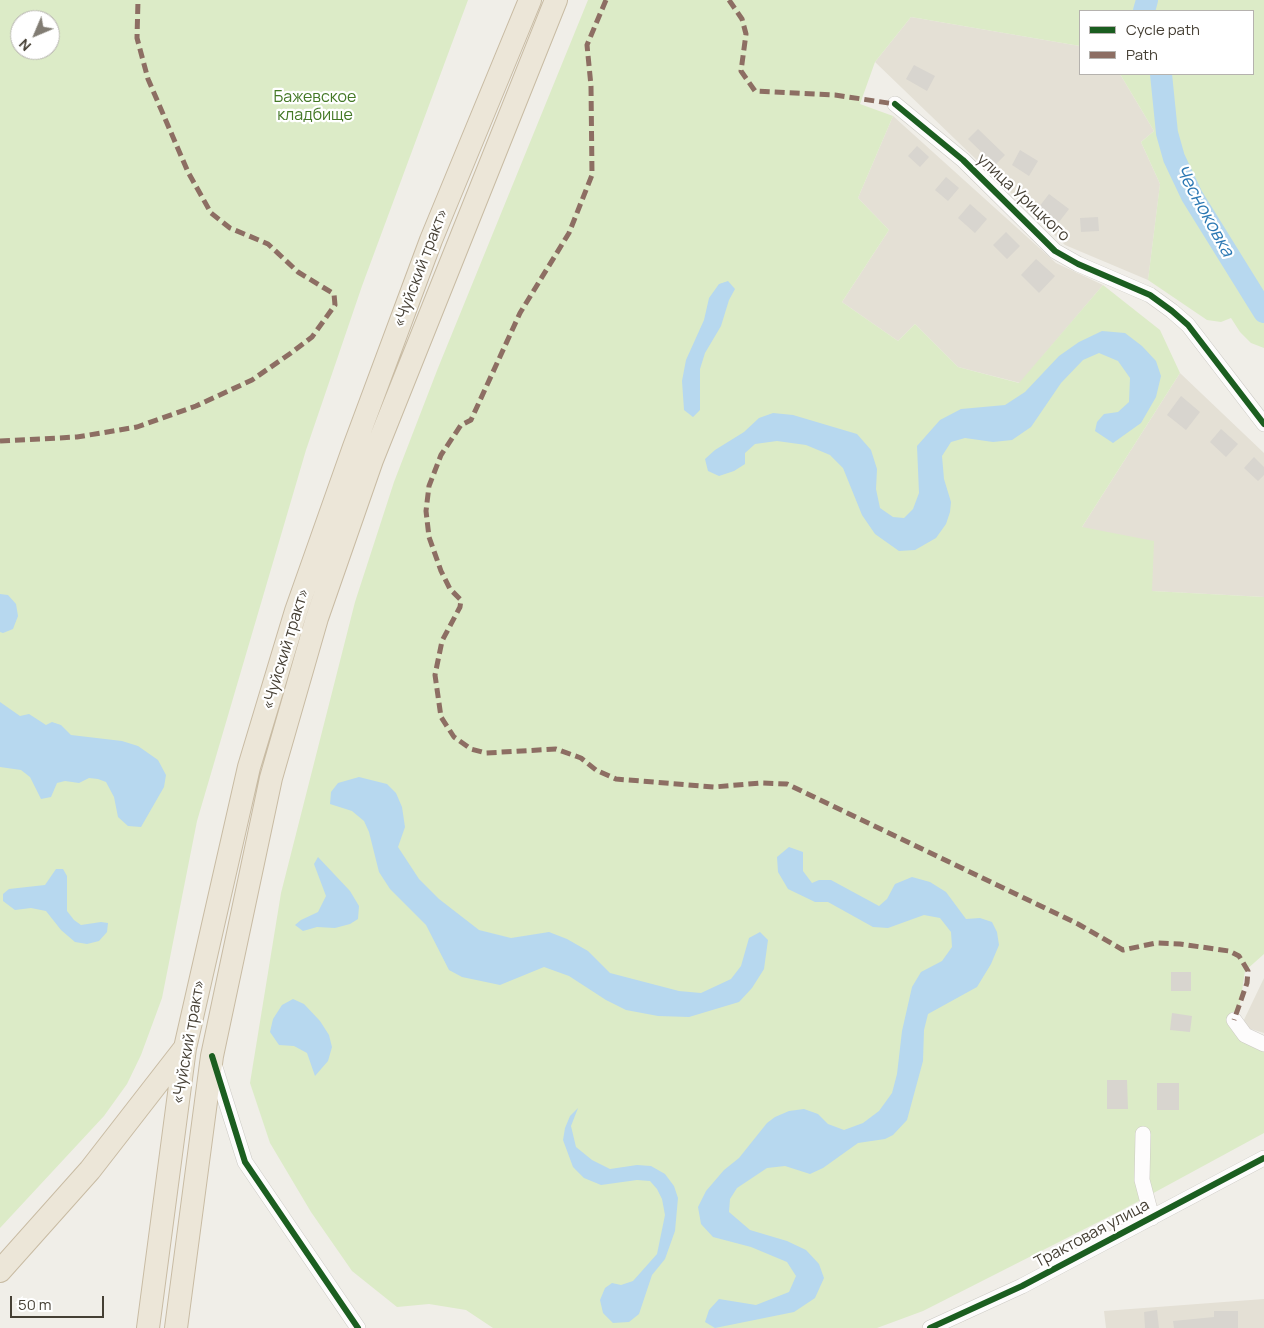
<!DOCTYPE html>
<meta charset="utf-8">
<style>
body{margin:0}
#map{position:relative;width:1264px;height:1328px;overflow:hidden;background:#f0eee8;font-family:Manrope,sans-serif}
canvas{display:block}
.legend{position:absolute;left:1079px;top:10px;width:175px;height:65px;box-sizing:border-box;background:#fff;border:1px solid #b5b2ae;margin:0;padding:6px 9px;list-style:none;font-size:15px;color:#453f34}
.legend li{display:flex;align-items:center;gap:10px;height:25px}
.legend b{width:25px;border:1px solid #b5b2ae}
.north{position:absolute;left:10px;top:10px;width:50px;height:50px;box-sizing:border-box;background:#fff;border:1px solid #b5b2ae;border-radius:50%;rotate:225deg;font-size:14px;font-weight:700;line-height:20px;text-align:center;color:#453f34}
.north::after{content:'';display:block;margin:auto;width:18px;height:22px;background:#817c73;clip-path:polygon(50% 0,100% 100%,50% 72%,0 100%)}
.scale{position:absolute;left:10px;top:1296px;width:94px;height:22px;box-sizing:border-box;border:2px solid #453f34;border-top:0;padding-left:6px;font-size:15px;line-height:18px;white-space:nowrap;color:#453f34;-webkit-text-stroke:4px #fff;paint-order:stroke}
</style>
<div id="map">
<canvas width="1264" height="1328"></canvas>
<ul class="legend">
<li><b style="height:6px;background:#1b5e20"></b>Cycle path</li>
<li><b style="height:6px;background:#8d6e63"></b>Path</li>
</ul>
<div class="north">N</div>
<div class="scale">50 m</div>
</div>
<script>
const ctx = document.querySelector('canvas').getContext('2d');
ctx.lineJoin = 'round';
function paint(path, color) { ctx.fillStyle = color; ctx.fill(path, 'evenodd'); }
const poly = rows => new Path2D(rows.map(r => 'M' + r).join(''));
function strokePath(path, color, width, dash) { ctx.strokeStyle = color; ctx.lineWidth = width; ctx.lineCap = dash ? 'butt' : 'round'; ctx.setLineDash(dash || []); ctx.stroke(path); }
function write(font, color, halo, rows, align = 'center') {
  ctx.font = font + ' Manrope,sans-serif'; ctx.lineWidth = 4.5; ctx.setLineDash([]); ctx.textBaseline = 'middle'; ctx.strokeStyle = halo; ctx.fillStyle = color; for (const [text, x, y, turn = 0] of rows) {
    ctx.save(); ctx.translate(x, y); ctx.rotate((+turn || 0) * Math.PI / 180); ctx.textAlign = isNaN(turn) ? turn : align; if (halo) ctx.strokeText(text, 0, 0); ctx.fillText(text, 0, 0); ctx.restore();
  }
}
paint(poly([
 [911,17,1080,46,1080,74,1120,74,1154,131,1141,142,1160,184,1148,280,1065,245,875,62],
 [893,116,1056,263,1103,285,1020,383,958,367,915,324,898,341,842,302,889,230,858,198],
 [1180,373,1264,453,1264,597,1151,591,1082,527],
 [1264,978,1264,1033,1241,1026],
 [1264,1299,1264,1328,1106,1328,1104,1311]
]), '#e4e0d5');
paint(poly([
 [0,0,468,0,362,286,306,450,197,821,162,998,141,1055,127,1084,104,1116,0,1228],
 [20,20,50,20,50,50,20,50],
 [588,0,1264,0,1264,302,1259,304,1264,311,1264,348,1251,343,1240,332,1231,318,1221,322,1207,320,1148,280,1160,184,1141,142,1154,131,1120,74,1253,74,1253,11,1080,11,1080,46,911,17,875,62,860,104,893,116,858,198,889,230,842,302,898,341,915,324,958,367,1019,383,1103,285,1160,330,1180,373,1082,527,1154,541,1152,591,1264,597,1264,954,1245,971,1236,1030,1264,1048,1264,1133,1124,1209,923,1311,877,1328,493,1328,466,1310,429,1304,397,1307,352,1271,311,1212,270,1143,250,1083,281,893,355,602,394,482,438,368]
]), '#dcebc7');
paint(poly([
 [728,281,735,289,729,300,721,326,705,353,700,369,700,410,693,417,684,410,682,381,686,360,704,320,709,298,719,284],
 [1102,331,1125,333,1142,346,1156,361,1161,376,1156,397,1141,423,1113,443,1095,431,1097,422,1104,414,1118,412,1129,402,1130,378,1118,361,1099,353,1083,360,1061,383,1031,427,1012,440,993,442,965,438,951,442,942,456,944,479,951,502,950,512,946,524,936,538,915,550,899,551,875,534,862,515,843,468,830,455,806,445,777,441,755,444,745,453,745,464,734,471,719,476,708,471,705,459,715,450,744,432,759,418,773,413,793,415,857,434,871,450,877,469,876,489,880,508,893,517,904,518,913,509,919,493,917,446,940,420,961,409,1005,405,1025,392,1059,356,1079,342],
 [0,594,8,595,16,604,18,616,13,629,3,633,0,632],
 [0,702,20,716,29,714,46,725,52,722,61,725,71,735,122,741,138,746,158,760,166,775,164,787,141,827,128,826,118,817,114,797,106,782,98,779,89,778,79,783,65,781,57,783,51,797,41,799,30,777,21,770,0,767],
 [359,777,387,784,396,793,402,807,405,827,398,847,419,879,439,899,479,930,511,938,549,932,567,939,588,951,610,973,679,991,701,993,731,979,741,966,749,938,760,932,768,940,764,969,752,988,739,1002,689,1017,658,1016,626,1010,606,1000,569,976,544,967,500,985,462,977,449,970,426,925,390,889,379,872,369,832,364,821,352,811,330,804,331,792,338,783],
 [789,847,803,852,803,871,812,883,819,880,831,880,879,906,887,899,895,884,912,877,930,882,946,892,966,919,980,918,992,922,997,932,999,945,991,964,977,987,928,1014,924,1030,923,1061,907,1120,893,1135,885,1139,858,1143,823,1168,810,1174,785,1166,767,1168,737,1188,730,1199,729,1212,750,1230,787,1241,806,1250,819,1264,824,1278,815,1298,794,1312,715,1328,705,1322,709,1310,719,1299,756,1305,789,1292,796,1276,787,1262,751,1247,713,1237,701,1224,698,1207,706,1191,724,1170,739,1158,767,1123,775,1117,789,1111,804,1109,818,1114,828,1124,844,1130,863,1123,879,1111,892,1093,897,1074,902,1031,912,987,921,972,942,961,952,947,951,932,940,918,924,915,888,928,873,927,828,902,815,902,788,889,778,872,777,857],
 [318,857,350,891,359,906,358,919,350,924,335,928,317,927,303,931,295,925,301,920,318,912,326,896,314,864],
 [56,869,63,869,67,876,67,911,74,920,81,925,101,922,108,923,107,932,99,941,87,944,75,942,61,930,46,911,31,908,15,910,3,901,3,894,9,889,45,885],
 [293,999,304,1004,320,1021,329,1035,332,1047,328,1061,315,1076,307,1053,294,1046,279,1045,270,1032,273,1019,282,1005],
 [578,1108,571,1126,576,1147,592,1160,610,1169,637,1165,651,1166,665,1174,674,1186,678,1198,675,1231,665,1259,652,1275,639,1314,629,1322,613,1323,603,1313,600,1300,605,1288,612,1283,621,1285,633,1281,657,1254,665,1215,662,1199,657,1189,650,1181,637,1180,601,1185,584,1178,573,1167,563,1140,565,1128,570,1116]
]), '#b7d8ef');
strokePath(poly([
 [1144,11,1147,0],
 [1161,74,1167,133,1174,158,1192,196,1264,312]
]), '#b7d8ef', 22);
paint(poly([
 [914,65,935,76,927,91,906,79],
 [978,129,1005,155,995,165,968,139],
 [917,146,929,157,920,167,908,156],
 [1020,150,1038,161,1029,176,1012,165],
 [946,177,959,188,948,201,935,190],
 [1049,194,1069,209,1059,222,1039,207],
 [970,204,987,219,975,233,958,218],
 [1098,217,1099,231,1081,232,1080,218],
 [1006,232,1020,246,1007,259,993,245],
 [1036,259,1055,276,1039,293,1021,275],
 [1181,396,1200,412,1186,430,1167,415],
 [1221,429,1238,444,1226,457,1210,442],
 [1254,457,1264,467,1264,475,1258,481,1244,468],
 [1171,972,1191,972,1191,991,1171,991],
 [1172,1013,1192,1016,1190,1032,1170,1030],
 [1107,1080,1127,1080,1128,1109,1107,1109],
 [1157,1083,1179,1083,1179,1110,1157,1110],
 [1157,1310,1159,1328,1145,1328,1144,1312],
 [1214,1311,1238,1311,1238,1328,1174,1328,1173,1321,1214,1317]
]), '#d8d5cf');
const minor = poly([
 [895,104,963,160,1055,251,1078,264,1150,295,1172,311,1188,325,1264,424],
 [1234,1020,1245,1035,1264,1044],
 [214,1064,245,1162,358,1328],
 [1143,1134,1142,1180,1152,1218],
 [930,1328,1022,1286,1264,1158]
]);
const highway = poly([
 [0,1271,90,1170,184,1049],
 [148,1328,185,1048,249,767,296,611,354,447,431,240,530,0],
 [176,1328,212,1056,271,778,317,618,372,460,556,0]
]);
strokePath(minor, '#cccac4', 16);
strokePath(highway, '#c8bba3', 24);
strokePath(minor, '#fdfcfc', 15);
strokePath(highway, '#ece6d8', 22);
strokePath(poly([
 [606,0,587,45,591,86,592,175,569,233,520,313,471,420,461,425,441,455,429,486,426,511,429,537,441,571,450,589,461,600,460,607,442,641,435,675,441,717,454,737,471,749,486,753,556,749,581,758,596,770,616,779,714,787,761,783,787,784,1078,924,1123,950,1156,943,1180,944,1229,951,1239,956,1248,971,1247,983,1234,1020],
 [729,0,742,19,746,34,741,71,755,91,835,95,895,104],
 [0,441,77,437,137,427,196,406,252,380,291,353,312,337,335,305,334,294,298,272,268,244,230,228,211,213,188,172,148,79,137,38,138,0]
]), '#8d6e63', 5, [10, 5]);
strokePath(poly([
 [895,104,963,160,1055,251,1078,264,1150,295,1172,311,1188,325,1264,424],
 [212,1056,245,1162,358,1328],
 [930,1328,1022,1286,1264,1158]
]), '#1b5e20', 6);
write('16px', '#447826', '#fff', [
 ["Бажевское",315,98],
 ["кладбище",315,116]
]);
write('16px', '#453f34', '#fff', [
 ["улица Урицкого",1023,198,43],
 ["«Чуйский тракт»",421,268,-69],
 ["«Чуйский тракт»",286,649,-73],
 ["«Чуйский тракт»",189,1042,-80],
 ["Трактовая улица",1092,1234,-28]
]);
write('italic 18px', '#2b78b3', '#fff', [
 ["Чесноковка",1204,211,61]
]);
</script>
